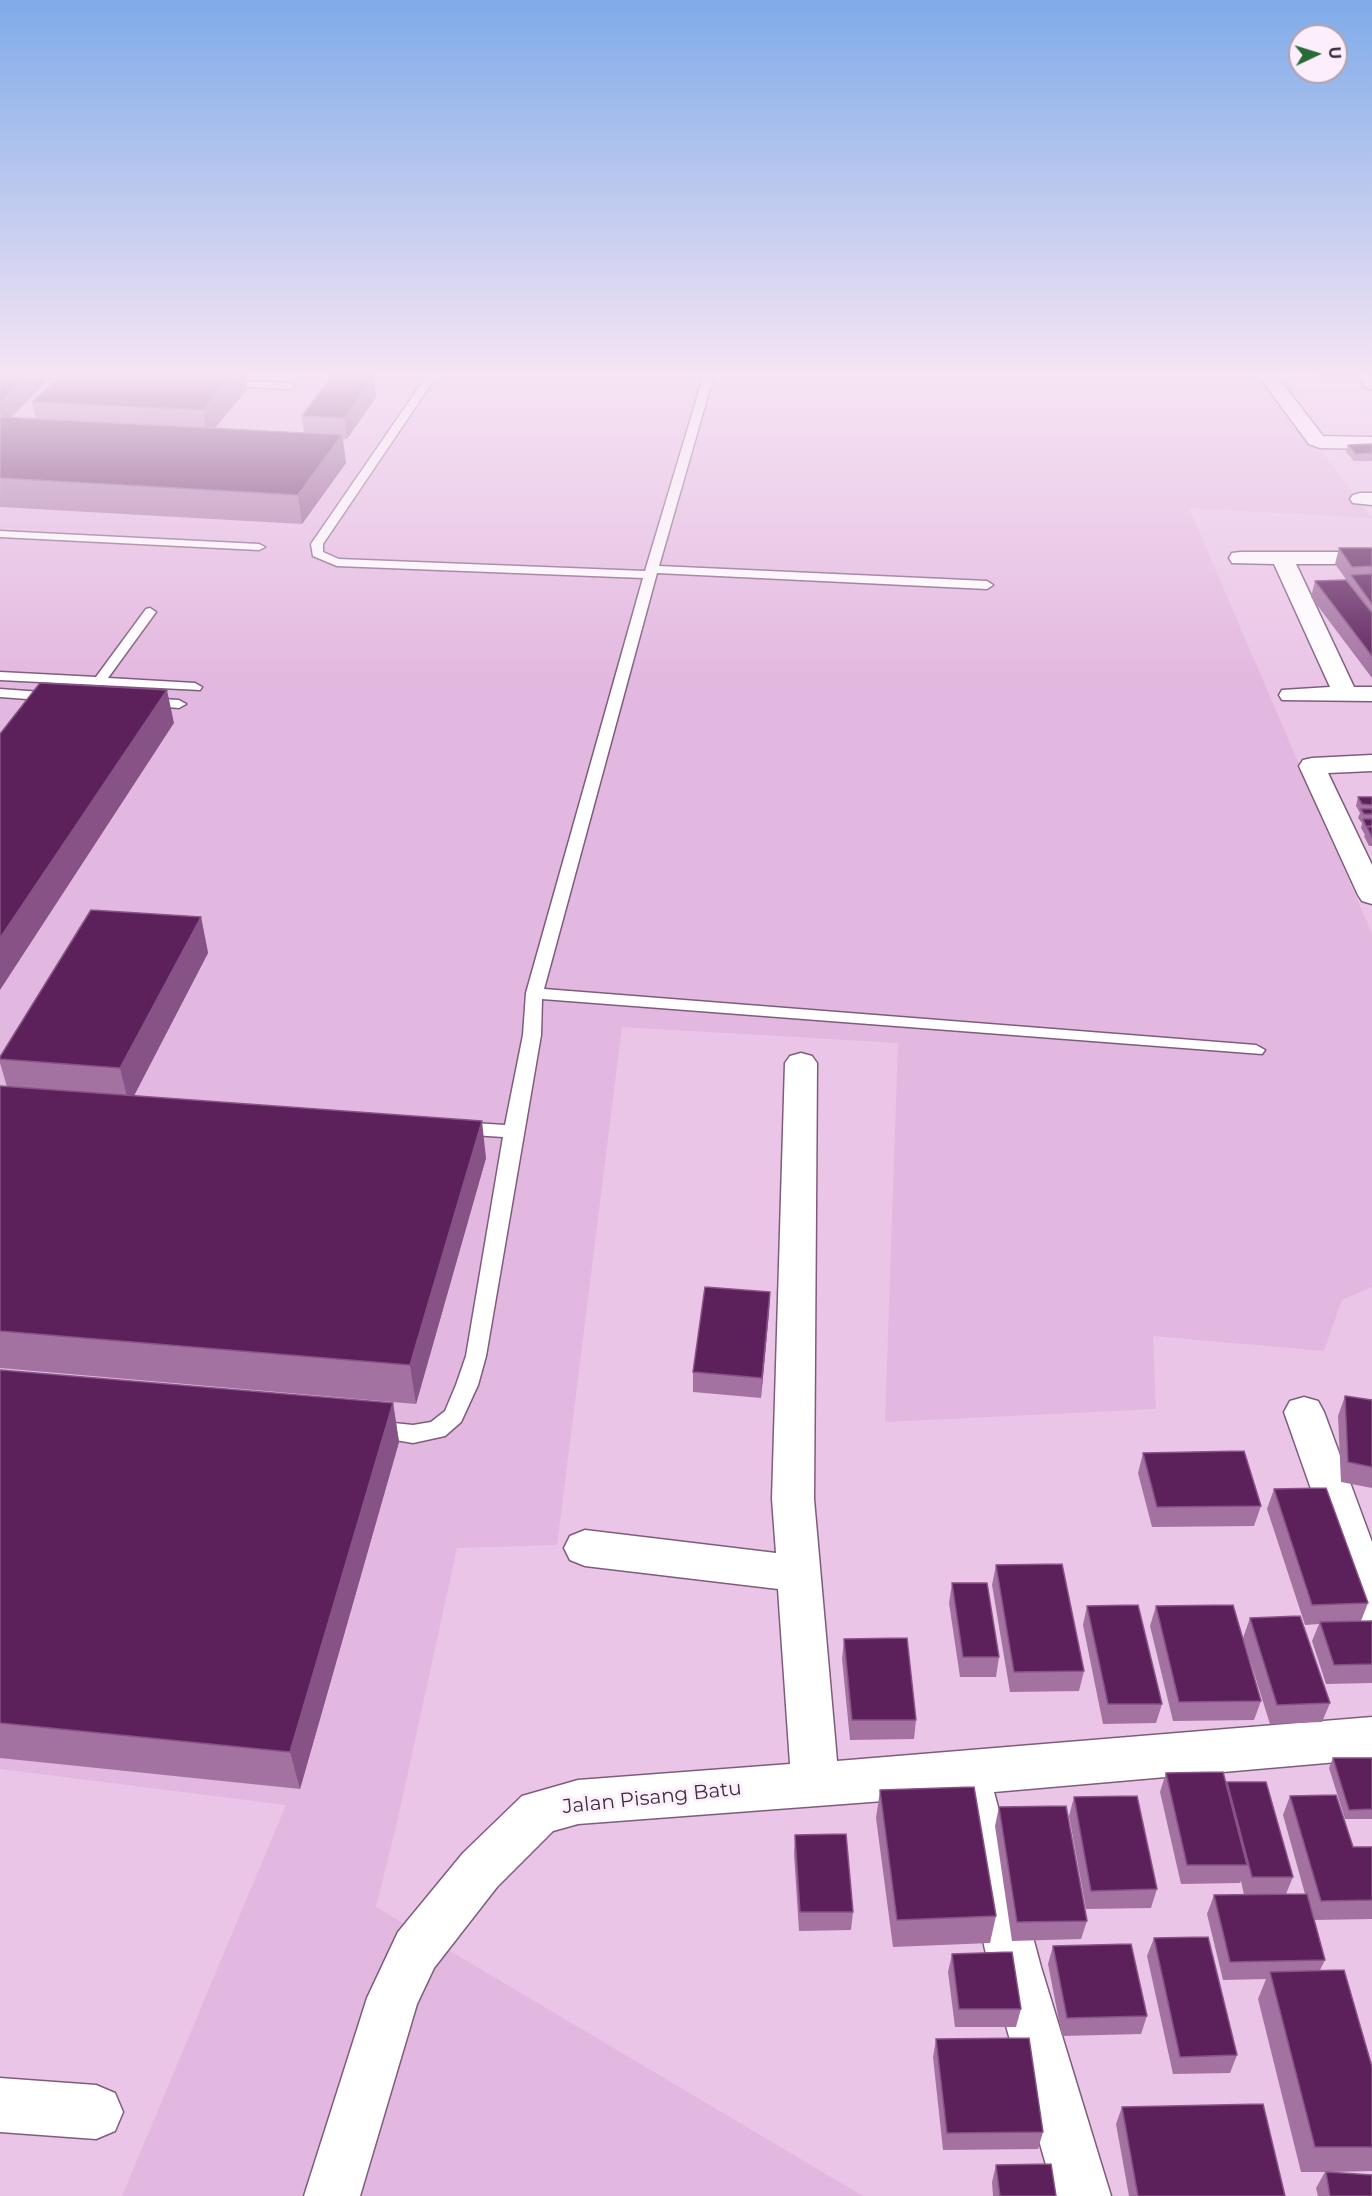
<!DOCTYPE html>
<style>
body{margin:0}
#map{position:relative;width:1372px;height:2196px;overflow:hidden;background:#eac5e7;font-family:Montserrat,sans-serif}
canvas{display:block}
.north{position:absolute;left:1288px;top:24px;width:60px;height:60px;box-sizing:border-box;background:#fdeefc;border:2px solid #b1a2b0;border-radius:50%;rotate:86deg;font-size:16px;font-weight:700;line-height:24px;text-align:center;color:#3e2f3d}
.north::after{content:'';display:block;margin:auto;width:21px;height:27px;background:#276c38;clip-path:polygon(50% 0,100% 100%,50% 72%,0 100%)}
</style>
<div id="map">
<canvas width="1372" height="2196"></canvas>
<div class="north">U</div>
</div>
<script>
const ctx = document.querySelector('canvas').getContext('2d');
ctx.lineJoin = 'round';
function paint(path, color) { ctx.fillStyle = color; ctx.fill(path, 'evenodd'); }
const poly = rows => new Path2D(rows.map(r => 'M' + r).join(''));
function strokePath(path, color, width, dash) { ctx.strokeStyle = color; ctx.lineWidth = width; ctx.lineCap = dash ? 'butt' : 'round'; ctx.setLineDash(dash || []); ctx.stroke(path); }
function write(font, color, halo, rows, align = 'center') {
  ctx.font = font + ' Montserrat,sans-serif'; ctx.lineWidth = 6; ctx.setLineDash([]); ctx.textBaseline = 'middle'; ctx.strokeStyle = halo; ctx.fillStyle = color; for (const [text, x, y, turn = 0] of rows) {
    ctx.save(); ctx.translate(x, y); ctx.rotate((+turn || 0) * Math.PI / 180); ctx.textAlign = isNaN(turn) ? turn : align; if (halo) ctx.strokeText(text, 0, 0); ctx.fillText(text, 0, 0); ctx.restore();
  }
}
paint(poly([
 [0,371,1261,371,1372,518,1189,508,1372,934,1372,1287,1342,1300,1324,1351,1153,1336,1156,1409,885,1422,898,1043,622,1027,557,1545,457,1548,398,1818,376,1907,863,2196,122,2196,286,1805,0,1769]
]), '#e3b8e0');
const service = poly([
 [0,371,86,374,91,377,86,380,0,375,0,371],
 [430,371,440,371,323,544,323,552,339,559,645,571,705,371,715,371,659,566,987,581,993,585,987,589,657,573,544,989,1256,1045,1265,1050,1262,1054,542,999,541,1035,486,1356,478,1385,461,1422,445,1436,413,1443,366,1435,363,1429,366,1423,374,1421,413,1425,431,1422,445,1411,456,1385,466,1356,503,1137,458,1134,449,1128,458,1122,505,1125,523,1035,526,993,643,578,337,566,313,556,311,544,430,371],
 [219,381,289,383,294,386,289,389,222,386,219,385,219,381],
 [0,531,259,544,265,547,259,550,0,537,0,531],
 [150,608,156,612,108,678,195,683,202,687,200,690,0,680,0,672,96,677,146,609,150,608],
 [0,689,55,693,62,697,55,701,0,697,0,689],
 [146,698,179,700,186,704,179,708,141,705,141,699,146,698]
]);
const minor = poly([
 [1255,371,1273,371,1323,436,1372,437,1372,449,1320,448,1309,444,1255,371],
 [1353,371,1371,371,1372,389,1366,388,1353,371],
 [1360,493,1372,493,1372,505,1353,503,1350,499,1353,495,1360,493],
 [1240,552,1372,552,1372,564,1296,564,1354,687,1372,687,1372,701,1282,700,1279,695,1282,690,1330,687,1274,564,1232,563,1229,558,1232,553,1240,552],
 [1372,755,1372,771,1328,773,1372,865,1372,904,1362,901,1358,895,1299,766,1303,760,1312,758,1372,755],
 [801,1053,812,1056,817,1063,814,1499,837,1761,1372,1717,1372,1759,994,1792,1041,1967,1111,2196,1055,2196,989,1967,950,1796,578,1824,553,1831,497,1887,434,1968,417,2004,360,2196,304,2196,367,1998,398,1932,463,1853,522,1796,578,1780,790,1764,778,1589,585,1566,570,1560,564,1548,570,1536,585,1530,776,1553,772,1499,785,1063,790,1056,801,1053],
 [1304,1397,1318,1401,1324,1412,1372,1542,1372,1643,1356,1637,1350,1624,1330,1543,1284,1412,1290,1401,1304,1397],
 [0,2078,96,2085,115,2093,123,2112,115,2131,96,2139,0,2132,0,2078]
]);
strokePath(service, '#7e5d7c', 3);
strokePath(minor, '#7e5d7c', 3);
paint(service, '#fff');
paint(minor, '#fff');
paint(poly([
 [1,371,51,371,52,376,11,418,36,419,32,402,66,371,250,371,245,376,247,390,215,428,304,433,302,416,374,376,376,397,347,439,343,439,346,463,302,524,0,507],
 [289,371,338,371,337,373],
 [1317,371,1359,371,1358,378,1320,377],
 [1372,444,1372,461,1354,461,1346,452,1348,445],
 [1339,548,1372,549,1372,678,1311,597,1315,581,1356,593,1335,564],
 [1358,797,1372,797,1372,846,1369,846,1364,836,1365,835,1361,828,1362,823,1358,818,1360,813,1356,806],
 [201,917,208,953,134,1096,486,1158,416,1404,0,1368,0,1086,7,1087,0,1063,0,1057],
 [770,1292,769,1312,761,1398,693,1392,693,1372],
 [0,1370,393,1403,399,1442,300,1789,0,1758],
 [1345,1396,1372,1400,1372,1488,1341,1482,1338,1416],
 [1143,1453,1261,1506,1254,1526,1152,1527,1138,1473],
 [1274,1489,1368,1603,1361,1621,1372,1621,1372,1683,1326,1684,1312,1641,1319,1624,1305,1625,1267,1509],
 [996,1565,1084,1671,1079,1691,1010,1692,992,1585],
 [952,1583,999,1657,996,1677,960,1677,949,1603],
 [1087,1606,1162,1704,1156,1723,1103,1724,1083,1625],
 [1156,1606,1261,1701,1254,1720,1173,1721,1150,1626],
 [1250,1618,1330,1703,1322,1722,1270,1724,1243,1638],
 [844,1639,916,1720,914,1739,850,1740,842,1659],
 [1333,1758,1372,1758,1372,1819,1345,1819,1329,1768],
 [1166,1773,1227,1785,1227,1782,1293,1877,1286,1894,1305,1894,1283,1815,1290,1796,1353,1847,1372,1847,1372,1919,1314,1920,1325,1960,1320,1970,1372,2067,1372,2171,1331,2172,1372,2196,1318,2196,1316,2188,1325,2172,1301,2172,1258,1999,1266,1979,1223,1980,1207,1914,1214,1895,1244,1895,1241,1881,1240,1883,1181,1884,1160,1792],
 [880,1790,996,1916,990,1943,893,1947,876,1818],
 [1074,1797,1157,1889,1151,1908,1086,1909,1069,1816],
 [999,1807,1087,1921,1081,1939,1012,1941,995,1826],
 [795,1835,853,1912,851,1930,799,1931,794,1854],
 [1154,1938,1237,2055,1230,2073,1173,2074,1147,1956],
 [1053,1946,1147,2016,1141,2034,1062,2036,1048,1964],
 [952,1954,1021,2009,1016,2027,955,2027,948,1972],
 [936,2039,1043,2132,1038,2149,943,2150,933,2057],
 [1122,2107,1285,2196,1129,2196,1116,2124],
 [996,2165,1056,2196,993,2196,992,2182]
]), '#a372a1');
paint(poly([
 [32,371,51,371,52,376,3,425,0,412,0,402],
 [236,371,250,371,245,376,247,390,207,437,203,410],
 [374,376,376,397,347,439,345,418],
 [342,435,346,463,302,524,298,495],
 [167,690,174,723,0,990,0,938],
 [201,917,208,953,129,1105,120,1068],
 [482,1121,486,1158,416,1404,410,1365],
 [770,1292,769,1312,761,1398,762,1378],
 [393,1403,399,1442,300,1789,290,1752]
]), '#875285');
const building = poly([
 [1,371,32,371,0,402,1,371],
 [66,371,236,371,203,410,32,402,66,371],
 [333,375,374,376,345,418,302,416,333,375],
 [0,417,342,435,298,495,0,478,0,417],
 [1372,444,1372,453,1356,454,1348,445,1372,444],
 [1339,548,1371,548,1372,549,1372,566,1352,567,1339,548],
 [1372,574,1372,604,1351,575,1372,574],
 [1346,580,1372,613,1372,656,1315,581,1346,580],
 [40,683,167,690,0,938,0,734,40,683],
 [1358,797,1372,797,1372,805,1362,804,1358,797],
 [1361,809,1372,809,1372,814,1364,814,1361,809],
 [1363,819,1372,819,1372,826,1366,826,1363,819],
 [1367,827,1372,827,1372,837,1367,827],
 [91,910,201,917,120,1068,0,1059,0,1057,91,910],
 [0,1086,482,1121,410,1365,0,1331,0,1086],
 [705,1287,770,1292,762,1378,693,1372,705,1287],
 [0,1370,393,1403,290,1752,0,1723,0,1370],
 [1345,1396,1372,1400,1372,1467,1348,1462,1345,1396],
 [1244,1451,1261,1506,1157,1507,1143,1453,1244,1451],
 [1326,1488,1368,1603,1312,1605,1274,1489,1326,1488],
 [1062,1564,1084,1671,1014,1672,996,1565,1062,1564],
 [952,1583,987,1583,999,1657,963,1657,952,1583],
 [1138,1605,1162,1704,1108,1704,1087,1606,1138,1605],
 [1233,1605,1261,1701,1179,1702,1156,1606,1233,1605],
 [1300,1616,1330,1703,1277,1705,1250,1618,1300,1616],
 [1372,1621,1372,1664,1334,1665,1320,1622,1372,1621],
 [907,1638,916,1720,852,1720,844,1639,907,1638],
 [1333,1758,1372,1758,1372,1809,1349,1810,1333,1758],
 [1223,1772,1247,1865,1187,1865,1166,1773,1223,1772],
 [1227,1782,1266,1782,1293,1877,1252,1877,1227,1782],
 [974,1787,996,1916,897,1920,880,1790,974,1787],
 [1336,1795,1353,1847,1372,1847,1372,1900,1321,1901,1290,1796,1336,1795],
 [1137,1796,1157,1889,1091,1891,1074,1797,1137,1796],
 [1066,1806,1087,1921,1017,1922,999,1807,1066,1806],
 [846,1834,853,1912,800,1912,795,1835,846,1834],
 [1307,1894,1325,1960,1230,1962,1214,1895,1307,1894],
 [1208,1937,1237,2055,1180,2057,1154,1938,1208,1937],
 [1131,1944,1147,2016,1067,2018,1053,1946,1131,1944],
 [1012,1952,1021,2009,959,2009,952,1954,1012,1952],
 [1344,1970,1372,2067,1372,2147,1315,2147,1270,1972,1344,1970],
 [1029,2038,1043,2132,947,2133,936,2039,1029,2038],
 [1263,2104,1285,2196,1138,2196,1122,2107,1263,2104],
 [1051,2164,1056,2196,1000,2196,996,2165,1051,2164],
 [1326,2172,1372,2175,1372,2196,1330,2196,1326,2172]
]);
paint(building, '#5c205b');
strokePath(building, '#875285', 1.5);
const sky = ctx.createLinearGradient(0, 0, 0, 679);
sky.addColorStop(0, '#7fabe9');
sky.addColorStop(0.55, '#f6e5f4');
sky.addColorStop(1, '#f6e5f400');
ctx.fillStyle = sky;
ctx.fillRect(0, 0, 1372, 679);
write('20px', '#3e2f3d', '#fdeefc', [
 ["Jalan Pisang Batu",652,1798,-6]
]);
</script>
